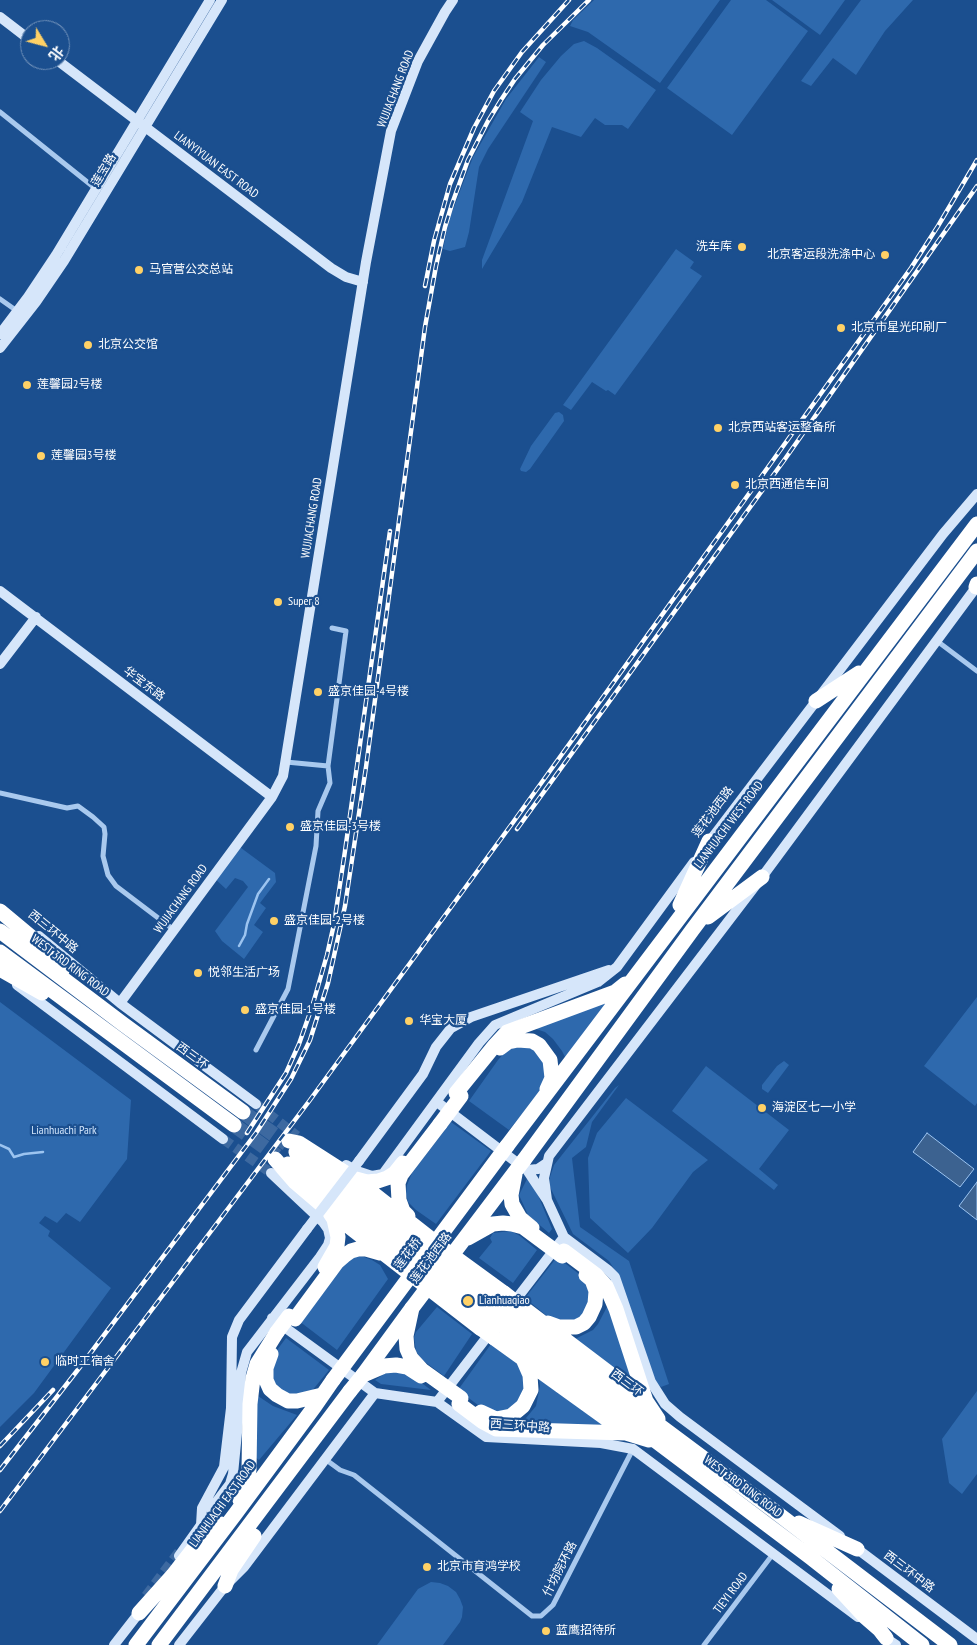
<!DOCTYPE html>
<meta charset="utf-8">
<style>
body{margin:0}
#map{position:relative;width:977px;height:1645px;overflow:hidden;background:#1b4f8f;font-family:"PT Sans Narrow","Noto Sans SC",sans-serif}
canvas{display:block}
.north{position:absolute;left:20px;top:20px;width:50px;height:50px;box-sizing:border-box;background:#1b4f8f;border:1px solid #7695bc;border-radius:50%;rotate:127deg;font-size:14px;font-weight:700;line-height:20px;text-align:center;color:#fff}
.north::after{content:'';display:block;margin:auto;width:18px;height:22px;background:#ffd166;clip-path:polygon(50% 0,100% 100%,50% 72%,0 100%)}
</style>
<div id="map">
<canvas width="977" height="1645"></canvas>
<div class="north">北</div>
</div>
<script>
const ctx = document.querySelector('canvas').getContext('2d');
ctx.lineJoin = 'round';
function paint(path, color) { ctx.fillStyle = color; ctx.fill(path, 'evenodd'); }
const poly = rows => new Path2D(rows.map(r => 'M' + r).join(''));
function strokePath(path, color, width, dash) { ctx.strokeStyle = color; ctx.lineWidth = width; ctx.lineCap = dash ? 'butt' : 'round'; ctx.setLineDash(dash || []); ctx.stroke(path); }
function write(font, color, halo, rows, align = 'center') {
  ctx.font = font + ' "PT Sans Narrow","Noto Sans SC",sans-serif'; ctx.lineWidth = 4.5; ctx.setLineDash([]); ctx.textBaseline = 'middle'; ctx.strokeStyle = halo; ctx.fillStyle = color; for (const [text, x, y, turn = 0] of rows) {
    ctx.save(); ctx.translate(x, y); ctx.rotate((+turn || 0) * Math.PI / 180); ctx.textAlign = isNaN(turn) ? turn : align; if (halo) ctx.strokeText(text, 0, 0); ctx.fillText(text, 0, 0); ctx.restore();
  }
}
paint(poly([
 [594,0,720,0,660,83,588,32,570,26,573,20],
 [731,0,766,0,808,31,732,135,667,88],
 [772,0,845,0,820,35],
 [861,0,913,0,885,31,856,75,833,58,811,86,801,81],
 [584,41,597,48,656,90,628,129,622,125,605,125,595,118,581,137,552,127,522,202,482,269,482,260,533,121,520,112,541,80,561,56,574,44],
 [539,57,546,62,488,149,479,167,469,232,465,247,450,251,443,249,449,220,473,157,506,99],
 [676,249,694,262,690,268,702,276,615,395,608,390,606,391,592,382,571,410,563,405],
 [559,412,563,415,564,421,530,469,526,472,521,471,520,469,531,446,555,413],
 [237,845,275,873,276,882,260,903,266,908,254,925,263,932,244,959,222,941,215,931,248,887,243,881,235,878,226,889,213,877],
 [977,997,977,1103,975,1106,924,1066],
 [0,1002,131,1100,127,1159,80,1222,66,1213,57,1223,45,1216,39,1223,50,1231,48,1236,111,1288,34,1393,0,1427],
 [600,1002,606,1004,566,1059,562,1051,553,1039,545,1032,530,1027],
 [534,1047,546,1061,546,1085,509,1130,469,1101,498,1060,507,1050,513,1048],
 [784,1061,789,1065,768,1093,762,1089,762,1085,777,1066],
 [706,1066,789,1130,759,1169,778,1185,774,1190,672,1111],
 [619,1085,592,1122,586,1147,572,1158,580,1227,629,1261,669,1384,661,1387,656,1383,618,1275,609,1261,573,1234,550,1187,550,1177,554,1165,615,1088],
 [626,1098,708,1160,693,1172,652,1228,628,1253,590,1218,588,1158,597,1133],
 [451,1122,491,1151,436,1224,416,1210,408,1202,406,1194,407,1185,412,1173],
 [528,1177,538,1195,552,1229,549,1233,528,1215,519,1195],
 [511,1231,520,1236,537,1250,513,1283,479,1258,492,1242,490,1238,493,1233],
 [356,1256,364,1257,372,1260,380,1265,388,1279,337,1350,299,1321,343,1262],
 [557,1257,588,1281,590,1304,580,1321,553,1321,525,1298],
 [608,1305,635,1385,575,1339,593,1330,598,1324],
 [437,1307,472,1334,444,1376,421,1359,416,1351,414,1337,416,1332],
 [286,1338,329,1370,311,1392,302,1394,287,1394,277,1389,269,1367,277,1350],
 [491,1344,518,1364,522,1371,525,1385,522,1398,510,1411,490,1414,458,1390],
 [387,1372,407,1372,431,1390,381,1384,375,1380],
 [539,1379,605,1426,516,1424,526,1418,536,1406,540,1386],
 [977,1391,977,1474,962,1494,949,1483,942,1439],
 [258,1396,273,1406,297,1415,259,1460,254,1456,255,1398],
 [431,1582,440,1583,448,1586,456,1592,460,1599,463,1607,462,1617,460,1622,443,1645,377,1645,418,1589]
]), '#2e69ad');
const water = poly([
 [927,1133,974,1169,960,1187,913,1152,927,1133],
 [977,1182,977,1220,959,1206,977,1182]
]);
paint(water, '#3c6290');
strokePath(water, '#9cc4f0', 1);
strokePath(poly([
 [239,946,245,935,247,924,258,894,269,879],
 [0,1145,9,1149,14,1157,24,1154,43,1152]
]), '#9cc4f0', 2.5);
strokePath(poly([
 [256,1104,297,1136],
 [223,1139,271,1173],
 [146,1596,182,1548]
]), '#3d69a0', 10, [10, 5]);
strokePath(poly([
 [243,1112,287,1144],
 [234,1125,277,1156]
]), '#3d69a0', 15, [15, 8]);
strokePath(poly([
 [0,112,96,189],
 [0,299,17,311],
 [937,641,977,671],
 [286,762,328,766],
 [0,793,67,808,78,806,93,817,104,827,105,834,103,856,108,875,116,886,174,930],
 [256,1050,288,989,316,846,318,811,330,783,328,766,346,631,332,628],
 [325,1459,340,1470,354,1475,532,1616,541,1616,553,1605,633,1449],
 [704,1645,773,1554]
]), '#a9c9ee', 5);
strokePath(poly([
 [0,17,30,40],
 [57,60,331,268,346,277,363,282],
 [0,334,28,297,56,255,210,0],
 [0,348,36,302,64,261,222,0],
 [0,591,272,797],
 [0,664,36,617],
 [706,846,943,534,977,494],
 [39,936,120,1003,256,1104],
 [17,985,223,1139],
 [120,1003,272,797,283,776,366,262,391,131,418,61,445,12,453,0],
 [437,1102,524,1168],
 [359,1161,423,1074,436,1047,451,1028,471,1017,609,970],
 [547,1163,538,1169,527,1170,547,1200,564,1237,608,1270,615,1277,651,1382,665,1404,680,1417,840,1536],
 [346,1165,357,1171,372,1176,383,1174,479,1043,495,1025,598,982,617,967,694,862],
 [547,1200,544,1178,549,1156,762,877,977,586],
 [511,1306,564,1237],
 [272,1318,375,1393,437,1402,486,1437,601,1443,633,1449,858,1617],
 [437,1402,493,1329],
 [211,1509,230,1484,233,1474,239,1412,241,1373,247,1352,320,1257,328,1245,330,1238,328,1229,323,1222,271,1173],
 [852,1545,977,1639],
 [179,1556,201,1525,202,1508,224,1467,231,1408,232,1337,239,1320,307,1229],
 [881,1635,896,1645],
 [114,1645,142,1609],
 [179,1645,225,1586,244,1567,375,1393]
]), '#d6e6fa', 10);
strokePath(poly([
 [976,587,977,584],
 [816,701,859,673],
 [680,905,709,841],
 [0,911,30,936,63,969],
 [708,917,762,877],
 [0,931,123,1024,243,1112],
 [0,952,234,1125],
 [0,969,42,993],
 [500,1048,508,1042,518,1040,532,1041,539,1045,550,1060,552,1078,547,1089],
 [456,1093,495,1045,507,1032,615,992,625,984],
 [289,1141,299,1143,352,1177,445,1250,504,1293],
 [507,1146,977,524],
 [296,1152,369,1209,496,1303],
 [275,1159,295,1182,329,1211,480,1328],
 [524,1160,693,929,977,551],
 [288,1164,361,1218,487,1315],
 [356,1179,367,1182,378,1181,387,1178,395,1173,403,1163],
 [408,1216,403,1211,399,1200,398,1183,401,1175,440,1124],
 [564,1251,596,1275,606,1286,616,1309,646,1401,658,1419],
 [325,1267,337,1246,338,1237,334,1219,330,1213],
 [518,1304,646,1401],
 [510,1314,773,1510,950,1645],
 [295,1319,337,1262,344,1256,351,1251,358,1249,366,1249,380,1253],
 [548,1323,559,1327,576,1327,584,1323,589,1317,595,1304,596,1291,592,1280,586,1275],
 [503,1326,810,1557,922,1645],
 [494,1338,626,1433],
 [271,1354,266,1368,266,1380,270,1389,277,1395,288,1401,297,1401,322,1395],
 [363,1375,412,1308],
 [459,1404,483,1422,496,1429,626,1433,649,1440],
 [481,1412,496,1419,511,1416,523,1406,531,1390,530,1375,523,1359],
 [240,1500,249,1470,250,1404,253,1378,257,1364,277,1332],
 [799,1523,857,1549],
 [225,1586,231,1570,254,1536],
 [839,1589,864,1616,879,1629,886,1638],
 [139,1613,173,1575,201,1539,221,1524],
 [136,1645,236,1513,315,1406,333,1380],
 [159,1645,350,1391]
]), '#fff', 15);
const rail = poly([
 [425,286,434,241,450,184,474,128,494,91,522,52,569,0],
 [517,829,785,459,977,186],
 [247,1133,286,1073,299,1044,312,1007,327,955,334,924,345,851,390,531],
 [0,1446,53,1390],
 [0,1470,80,1367,256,1133,291,1079,310,1040,328,983,345,906,366,767,425,327,436,266,445,227,452,204,468,160,488,121,501,100,515,79,543,45,589,0],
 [0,1511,310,1100,514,821,911,268,938,226,977,160]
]);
strokePath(rail, '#fff', 4.5);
strokePath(rail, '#1b4f8f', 2.5, [8]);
strokePath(poly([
 [307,1229,359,1161]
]), '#d6e6fa', 10);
strokePath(poly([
 [440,1124,461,1096],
 [515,1174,511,1195,512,1204,520,1218,532,1228],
 [468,1238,493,1224,503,1223,512,1224,523,1227,562,1256],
 [504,1293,518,1304],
 [496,1303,510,1314],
 [487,1315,503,1326],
 [480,1328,494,1338],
 [277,1332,289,1316],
 [333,1380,507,1146],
 [350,1391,363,1375,384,1366,396,1365,407,1367,421,1376],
 [461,1398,422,1370,411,1358,407,1349,406,1336,412,1308,524,1160]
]), '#fff', 15);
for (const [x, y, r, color] of [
 [742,247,5,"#ffd166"],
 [885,255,5,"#ffd166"],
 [139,270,5,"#ffd166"],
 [841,328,5,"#ffd166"],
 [88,345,5,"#ffd166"],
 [27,385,5,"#ffd166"],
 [718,428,5,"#ffd166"],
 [41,456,5,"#ffd166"],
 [735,485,5,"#ffd166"],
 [278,602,5,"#ffd166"],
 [318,692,5,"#ffd166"],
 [290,827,5,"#ffd166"],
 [274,921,5,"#ffd166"],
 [198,973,5,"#ffd166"],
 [245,1010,5,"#ffd166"],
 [409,1021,5,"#ffd166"],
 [762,1108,5,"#ffd166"],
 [468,1301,6,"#ffd166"],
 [45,1362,5,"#ffd166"],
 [427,1567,5,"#ffd166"],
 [546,1631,5,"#ffd166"]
]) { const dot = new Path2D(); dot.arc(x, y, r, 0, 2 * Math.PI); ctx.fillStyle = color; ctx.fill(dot); strokePath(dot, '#1b4f8f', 2); }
write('12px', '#fff', '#1b4f8f', [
 ["WUJIACHANG ROAD",396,89,-69],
 ["LIANYIYUAN EAST ROAD",216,165,37],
 ["莲宝路",104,170,-59],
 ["WUJIACHANG ROAD",312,518,-81],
 ["华宝东路",144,684,37],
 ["莲花池西路",713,812,-53],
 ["LIANHUACHI WEST ROAD",729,825,-53],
 ["WUJIACHANG ROAD",181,899,-54],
 ["西三环中路",53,932,39],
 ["WEST 3RD RING ROAD",70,966,37],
 ["西三环",192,1056,36],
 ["莲花桥",408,1254,-53],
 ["莲花池西路",431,1258,-53],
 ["西三环",627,1383,37],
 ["西三环中路",520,1426,4],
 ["WEST 3RD RING ROAD",743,1487,37],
 ["LIANHUACHI EAST ROAD",223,1504,-54],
 ["什坊院环路",560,1569,-63],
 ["西三环中路",909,1572,37],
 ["TIEYI ROAD",731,1593,-53]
]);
write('12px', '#fff', '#1b4f8f', [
 ["洗车库",732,247,"right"],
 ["北京客运段洗涤中心",875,255,"right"],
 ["马官营公交总站",149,270],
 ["北京市星光印刷厂",851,328],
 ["北京公交馆",98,345],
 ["莲馨园2号楼",37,385],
 ["北京西站客运整备所",728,428],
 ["莲馨园3号楼",51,456],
 ["北京西通信车间",745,485],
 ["Super 8",288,602],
 ["盛京佳园-4号楼",328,692],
 ["盛京佳园-3号楼",300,827],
 ["盛京佳园-2号楼",284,921],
 ["悦邻生活广场",208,973],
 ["盛京佳园-1号楼",255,1010],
 ["华宝大厦",419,1021],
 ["海淀区七一小学",772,1108],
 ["Lianhuaqiao",479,1301],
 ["临时工宿舍",55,1362],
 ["北京市育鸿学校",437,1567],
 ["蓝鹰招待所",556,1631]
], 'left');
write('12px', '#cfe3fa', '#1b4f8f', [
 ["Lianhuachi Park",64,1131]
]);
</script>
